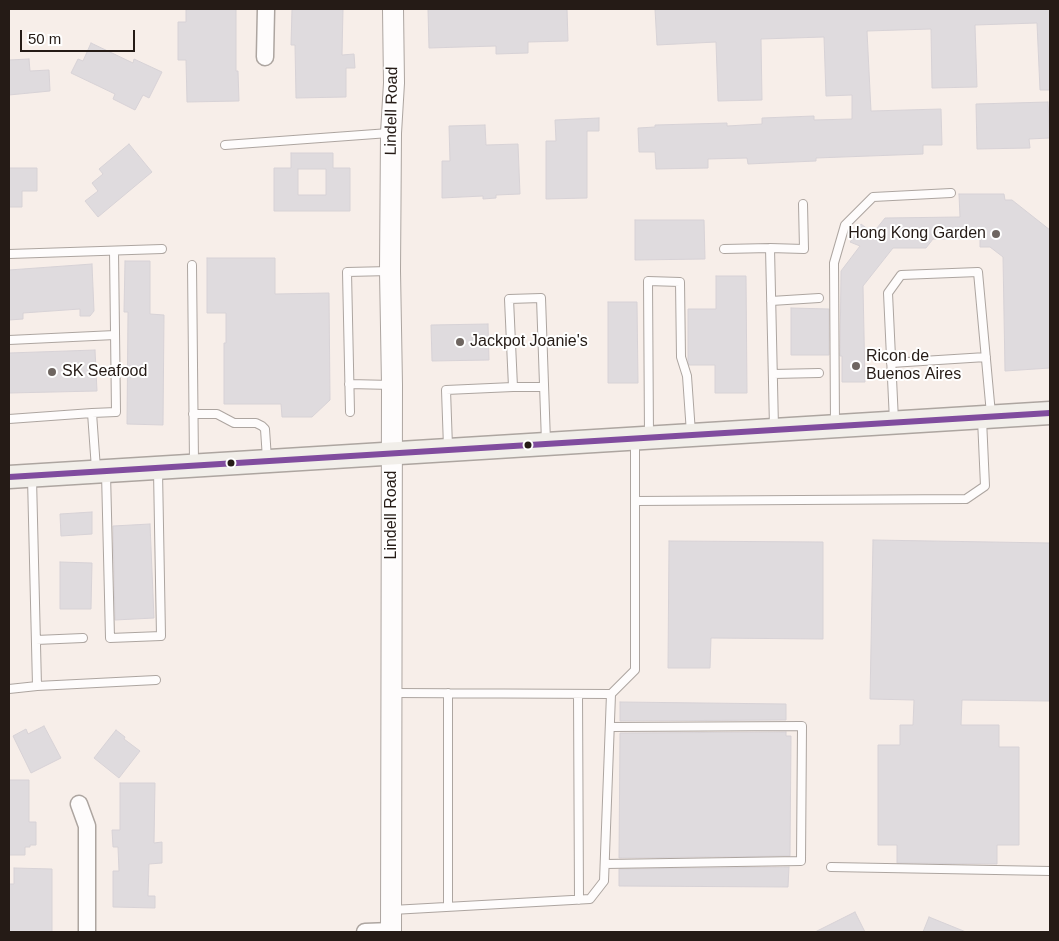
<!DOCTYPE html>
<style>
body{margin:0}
#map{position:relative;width:1059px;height:941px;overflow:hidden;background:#f7eee9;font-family:Helvetica,sans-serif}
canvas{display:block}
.frame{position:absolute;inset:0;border:10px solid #251b16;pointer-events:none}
.scale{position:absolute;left:20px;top:30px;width:115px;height:22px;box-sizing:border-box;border:2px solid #251b16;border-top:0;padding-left:6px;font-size:15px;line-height:18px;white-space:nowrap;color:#251b16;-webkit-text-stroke:4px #fff;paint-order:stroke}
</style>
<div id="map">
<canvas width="1059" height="941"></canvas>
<div class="frame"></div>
<div class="scale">50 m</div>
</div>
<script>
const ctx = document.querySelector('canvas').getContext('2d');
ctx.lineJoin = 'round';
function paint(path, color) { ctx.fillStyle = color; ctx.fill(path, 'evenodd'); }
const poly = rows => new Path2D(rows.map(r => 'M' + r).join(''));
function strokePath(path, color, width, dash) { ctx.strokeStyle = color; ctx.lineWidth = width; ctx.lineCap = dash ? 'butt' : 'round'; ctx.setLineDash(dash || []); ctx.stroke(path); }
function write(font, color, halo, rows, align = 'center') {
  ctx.font = font + ' Helvetica,sans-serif'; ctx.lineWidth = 4; ctx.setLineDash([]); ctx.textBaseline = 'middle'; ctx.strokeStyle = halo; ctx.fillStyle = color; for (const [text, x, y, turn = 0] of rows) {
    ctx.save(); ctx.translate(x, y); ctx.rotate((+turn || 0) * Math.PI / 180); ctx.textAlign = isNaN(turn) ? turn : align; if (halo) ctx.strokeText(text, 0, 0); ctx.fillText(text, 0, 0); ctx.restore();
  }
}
const building = poly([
 [186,9,236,9,236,71,238,71,239,101,187,102,186,60,178,60,178,22,186,22,186,9],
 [292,9,343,9,342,55,354,54,355,68,346,68,346,97,296,98,295,45,291,45,292,9],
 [428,9,567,9,568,41,528,42,528,53,496,54,496,46,429,48,428,9],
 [655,9,1050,9,1050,90,1040,90,1037,23,975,25,977,87,932,88,931,29,867,31,871,111,941,109,942,145,923,145,923,154,816,158,816,161,748,164,747,158,708,159,708,168,656,169,655,152,639,152,638,128,655,127,655,125,727,123,727,126,762,124,762,118,814,116,814,120,852,119,852,95,826,96,824,37,761,39,762,100,718,101,716,42,657,45,655,9],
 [91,43,133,63,134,59,162,72,149,98,143,95,135,110,113,99,115,94,71,73,78,59,83,61,91,43],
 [29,59,30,71,49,70,50,91,9,95,9,60,29,59],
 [1048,102,1050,138,1029,139,1030,148,977,149,976,104,1048,102],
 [599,118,599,131,587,131,587,198,546,199,546,141,556,141,555,120,599,118],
 [485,125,486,145,518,144,520,194,496,195,496,198,483,199,483,196,442,198,442,161,450,161,449,126,485,125],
 [129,144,152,172,98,217,85,201,98,191,92,183,103,174,99,169,129,144],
 [291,153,333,153,333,168,350,168,350,211,274,211,274,168,291,168,291,153],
 [298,169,326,169,326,195,298,195,298,169],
 [9,168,37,168,37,191,22,191,22,207,9,207,9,168],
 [959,194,1004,194,1005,200,1012,200,1050,230,1050,368,1005,371,1003,257,990,247,980,247,980,238,933,239,926,248,893,248,863,286,865,382,842,382,842,356,840,356,841,271,860,246,850,242,859,231,861,224,873,233,885,218,960,217,959,194],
 [635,220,704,220,705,259,635,260,635,220],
 [207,258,275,258,275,294,329,293,330,400,312,417,282,417,281,404,224,404,224,343,226,343,226,313,207,313,207,258],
 [125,261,150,261,150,314,164,315,163,425,127,424,128,312,124,312,125,261],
 [92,264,94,311,90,316,80,316,80,309,23,313,23,319,9,320,9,270,92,264],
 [716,276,746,276,747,393,715,393,715,365,689,365,688,362,688,309,716,309,716,276],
 [608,302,637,302,638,383,608,383,608,302],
 [791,308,829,309,829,355,791,355,791,308],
 [488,324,489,360,432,361,431,325,488,324],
 [95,350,97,391,9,393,9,353,95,350],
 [92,512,92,534,61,536,60,514,92,512],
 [150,524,154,618,115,620,113,526,150,524],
 [873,540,1050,543,1050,701,962,700,961,725,999,725,999,747,1019,747,1019,845,997,845,997,864,897,863,897,845,878,845,878,745,900,745,900,725,913,725,914,700,870,699,873,540],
 [669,541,823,542,823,639,711,638,710,668,668,668,669,541],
 [60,562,92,563,91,609,60,609,60,562],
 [620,702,786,704,786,720,620,721,620,702],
 [44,726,61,758,31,773,13,736,26,729,28,734,44,726],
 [116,730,125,737,124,739,140,751,119,778,94,758,116,730],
 [786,732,786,736,791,736,790,856,619,858,620,733,786,732],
 [9,780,29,780,29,822,36,822,36,845,30,845,30,847,25,847,25,855,9,855,9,780],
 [120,783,155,783,154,843,162,842,162,863,149,864,148,896,155,896,155,908,113,907,113,871,119,871,118,847,113,847,112,830,120,830,120,783],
 [789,867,788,887,619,886,619,869,789,867],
 [14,868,52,869,52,932,9,932,9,884,14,884,14,868],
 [855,912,865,932,815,932,855,912],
 [929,917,966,932,923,932,929,917]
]);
paint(building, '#dfdbde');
strokePath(building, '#d7d2d6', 1);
const service = poly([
 [225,145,389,133],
 [770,248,804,249,803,204],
 [724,249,770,248,774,428],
 [9,254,162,249],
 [192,265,194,463],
 [771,301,819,298],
 [9,340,115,335],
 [891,363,986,357],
 [773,374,819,373],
 [349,384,392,385],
 [513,387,544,387],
 [350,412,347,272,390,271],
 [193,414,217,414,234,423,256,423,262,426,265,429,267,459],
 [9,419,92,413],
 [894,421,888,293,901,275,978,272,991,414],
 [835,424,834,263,845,225,873,197,951,193],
 [649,436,648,281,680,282,681,357,687,376,691,433],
 [635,441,635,501,966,499,985,486,982,419],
 [448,447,446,390,513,387,509,299,541,298,546,442],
 [96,469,92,413,116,412,114,251],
 [106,473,110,638,161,636,158,471],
 [32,478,37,686,156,680],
 [36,640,83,638],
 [9,689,37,686],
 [393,693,611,694,635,670,635,501],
 [448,693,448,907],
 [578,694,579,900],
 [605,864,801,861,802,726,610,727],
 [831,867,1050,871],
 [392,910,590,899,604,881,611,694]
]);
const minor = poly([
 [265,57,266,9],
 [79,804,87,826,87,932],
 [365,932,391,931]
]);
const tertiary = poly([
 [391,932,392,385,390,271,391,133,394,83,393,9]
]);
const secondary = poly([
 [9,477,1050,413]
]);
strokePath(service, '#ada5a0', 10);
strokePath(minor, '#ada5a0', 19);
strokePath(tertiary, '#ada5a0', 22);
strokePath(secondary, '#ada5a0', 25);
strokePath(service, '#fefcfc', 8);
strokePath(minor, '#fefcfc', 16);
strokePath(tertiary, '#fefcfc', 20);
strokePath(secondary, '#f1eee9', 22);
strokePath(poly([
 [9,477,1050,413]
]), '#804c9e', 6);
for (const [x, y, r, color] of [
 [996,234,5,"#6e6560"],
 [460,342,5,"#6e6560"],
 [856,366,5,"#6e6560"],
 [52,372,5,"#6e6560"],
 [528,445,4.5,"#251b16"],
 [231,463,4.5,"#251b16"]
]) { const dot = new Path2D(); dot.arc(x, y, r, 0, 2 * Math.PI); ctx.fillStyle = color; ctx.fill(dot); strokePath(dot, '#fff', 2); }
write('16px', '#251b16', '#fff', [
 ["Lindell Road",392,111,-89],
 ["Lindell Road",392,515,-90]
]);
write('16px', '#251b16', '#fff', [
 ["Hong Kong Garden",986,234,"right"],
 ["Jackpot Joanie's",470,342],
 ["Ricon de",866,357],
 ["Buenos Aires",866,375],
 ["SK Seafood",62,372]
], 'left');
</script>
